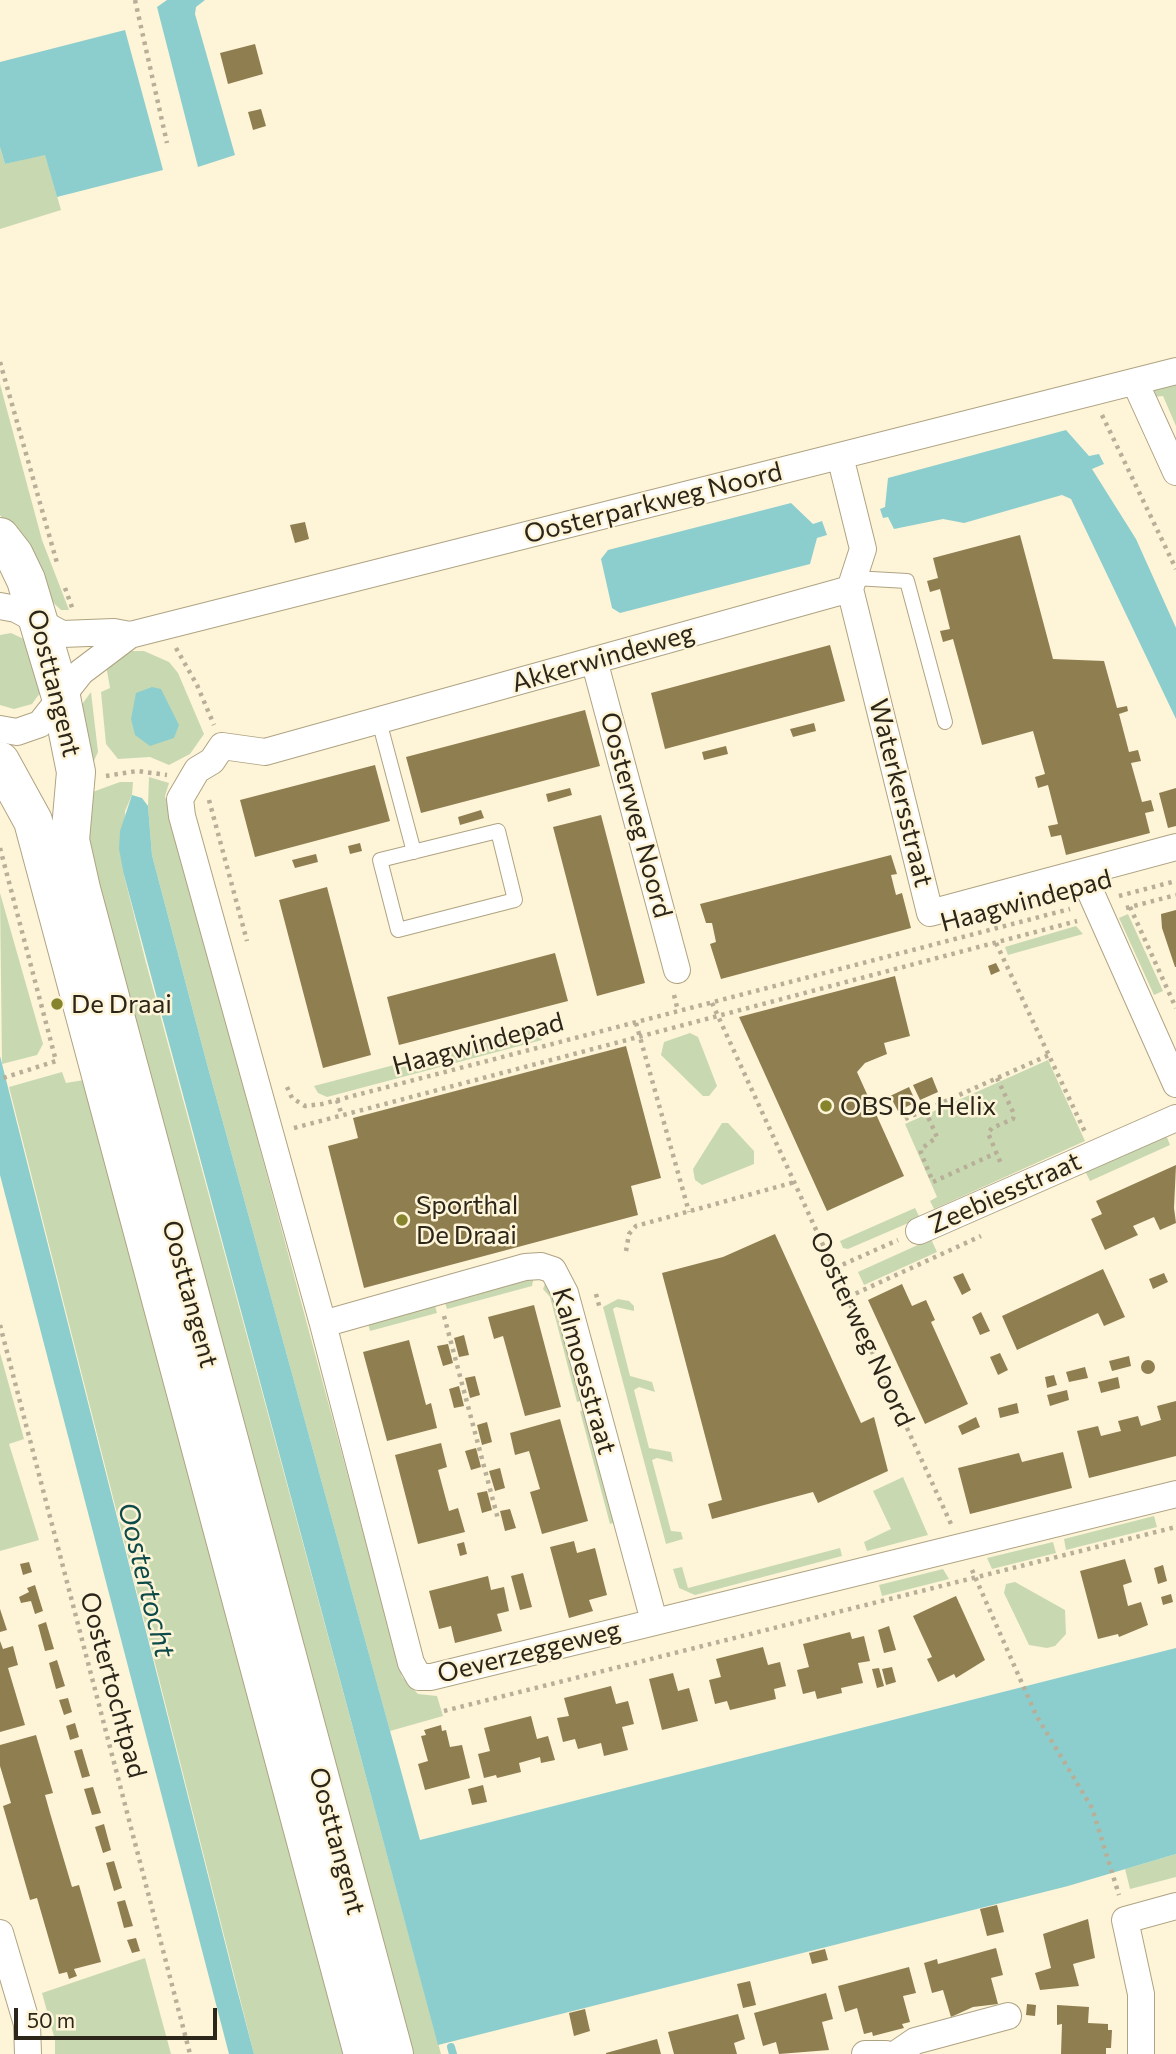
<!DOCTYPE html>
<style>
body{margin:0}
#map{position:relative;width:1176px;height:2054px;overflow:hidden;background:#fef4d8;font-family:Commissioner,sans-serif}
canvas{display:block}
.scale{position:absolute;left:14px;top:2008px;width:203px;height:32px;box-sizing:border-box;border:4px solid #2b2619;border-top:0;padding-left:9px;font-size:21px;line-height:24px;white-space:nowrap;color:#2b2619;-webkit-text-stroke:5px #fef4d8;paint-order:stroke}
</style>
<div id="map">
<canvas width="1176" height="2054"></canvas>
<div class="scale">50 m</div>
</div>
<script>
const ctx = document.querySelector('canvas').getContext('2d');
ctx.lineJoin = 'round';
function paint(path, color) { ctx.fillStyle = color; ctx.fill(path, 'evenodd'); }
const poly = rows => new Path2D(rows.map(r => 'M' + r).join(''));
function strokePath(path, color, width, dash) { ctx.strokeStyle = color; ctx.lineWidth = width; ctx.lineCap = dash ? 'butt' : 'round'; ctx.setLineDash(dash || []); ctx.stroke(path); }
function write(font, color, halo, rows, align = 'center') {
  ctx.font = font + ' Commissioner,sans-serif'; ctx.lineWidth = 5; ctx.setLineDash([]); ctx.textBaseline = 'middle'; ctx.strokeStyle = halo; ctx.fillStyle = color; for (const [text, x, y, turn = 0] of rows) {
    ctx.save(); ctx.translate(x, y); ctx.rotate((+turn || 0) * Math.PI / 180); ctx.textAlign = isNaN(turn) ? turn : align; if (halo) ctx.strokeText(text, 0, 0); ctx.fillText(text, 0, 0); ctx.restore();
  }
}
paint(poly([
 [0,147,5,164,45,154,61,210,0,229],
 [1176,382,1176,426,1163,396,1153,397,1155,388],
 [0,384,42,540,69,610,61,610,45,595,18,539,0,515],
 [11,633,26,640,43,689,32,704,14,709,0,705,0,635],
 [130,651,144,651,169,662,178,673,204,734,190,754,169,765,150,757,118,759,106,744,101,692,110,688,106,665],
 [91,692,98,752,93,763,80,707],
 [149,777,169,783,165,796,402,1677,418,1694,437,1696,443,1716,390,1731,207,1064,152,855,148,806],
 [120,782,133,782,132,795,125,811,124,875,145,959,441,2054,405,2054,86,860,87,794],
 [0,893,43,1044,37,1055,2,1064],
 [1128,914,1163,991,1154,995,1119,918],
 [1076,926,1083,934,1008,955,1005,947],
 [539,1027,542,1040,327,1097,318,1093,314,1086],
 [690,1033,698,1037,717,1086,709,1096,703,1096,661,1055,664,1042],
 [1048,1060,1085,1141,934,1209,930,1201,937,1197,905,1124],
 [62,1072,66,1083,84,1080,350,2054,254,2054,9,1087],
 [722,1123,728,1123,754,1151,754,1164,702,1185,695,1180,693,1169],
 [1166,1135,1170,1145,1090,1181,1085,1171],
 [915,1208,920,1218,848,1249,843,1248,840,1241],
 [931,1239,937,1252,864,1285,858,1272],
 [534,1276,532,1286,447,1309,444,1300],
 [547,1279,588,1399,577,1402,550,1297,543,1289],
 [618,1299,629,1301,634,1306,634,1311,616,1307,613,1309,630,1376,652,1382,655,1392,639,1387,634,1390,649,1448,671,1452,673,1462,657,1458,652,1460,671,1531,681,1532,683,1539,666,1544,603,1307],
 [434,1302,437,1313,370,1331,367,1320],
 [0,1353,24,1439,9,1444,39,1540,0,1551],
 [590,1409,620,1521,610,1524,580,1411],
 [903,1477,928,1535,867,1551,864,1542,891,1529,873,1491],
 [1154,1516,1157,1527,1066,1550,1064,1539],
 [1053,1542,1056,1553,992,1569,987,1558],
 [840,1548,842,1556,695,1595,679,1588,673,1569,682,1567,688,1588],
 [943,1569,949,1579,882,1596,879,1585],
 [1015,1582,1065,1610,1066,1634,1055,1646,1047,1648,1029,1645,1004,1593,1006,1584],
 [1176,1854,1176,1877,1130,1889,1125,1869],
 [145,1958,171,2054,55,2054,55,2040,42,1993]
]), '#c8d9b2');
paint(poly([
 [167,0,205,0,196,7,195,14,235,155,198,167,157,7],
 [125,30,163,170,57,197,45,155,5,164,0,147,0,62],
 [1066,430,1089,456,1099,454,1104,464,1092,469,1136,539,1176,628,1176,719,1071,499,1062,495,964,523,943,519,894,529,888,517,883,518,880,509,885,507,888,478],
 [791,503,813,524,822,521,827,535,817,538,810,564,620,613,612,608,601,559,608,550],
 [152,687,161,689,179,725,174,738,150,746,135,735,131,719,136,693],
 [132,795,142,798,148,806,152,855,207,1064,420,1840,1176,1648,1176,1854,1068,1886,438,2045,124,875,119,849,120,831],
 [0,1056,234,1978,254,2054,229,2054,0,1175]
]), '#8ccece');
strokePath(poly([
 [451,2047,453,2054]
]), '#8ccece', 8);
paint(poly([
 [255,44,263,74,228,84,220,53],
 [261,109,266,126,253,130,248,112],
 [305,522,309,539,295,543,290,525],
 [1020,535,1053,659,1104,661,1117,708,1127,706,1128,711,1119,714,1129,752,1138,750,1141,761,1131,763,1142,802,1151,800,1154,811,1145,813,1150,833,1066,855,1061,835,1051,837,1048,826,1058,824,1048,785,1038,788,1035,777,1045,774,1033,731,982,745,953,639,943,642,940,631,950,629,940,589,930,592,927,581,938,578,933,558],
 [830,645,845,701,665,749,651,693],
 [585,710,600,766,421,813,406,757],
 [814,723,816,731,793,737,790,729],
 [726,746,728,754,704,760,702,752],
 [375,765,390,821,255,857,240,800],
 [570,788,572,795,548,802,546,794],
 [1176,788,1176,826,1168,828,1159,793],
 [481,810,484,818,460,825,458,817],
 [601,815,645,983,597,996,553,827],
 [360,843,362,851,350,854,348,846],
 [316,854,318,862,295,868,292,860],
 [891,855,897,874,891,875,896,895,902,893,911,928,721,979,710,944,716,942,712,923,706,923,700,904],
 [327,887,371,1055,323,1068,279,900],
 [1176,910,1176,967,1175,967,1162,928,1161,914],
 [555,953,568,1001,399,1045,387,997],
 [996,963,1000,971,991,975,988,966],
 [895,976,910,1036,884,1043,887,1054,865,1063,857,1072,904,1176,827,1211,739,1017],
 [626,1046,661,1178,631,1186,638,1215,364,1288,328,1146,358,1138,353,1118],
 [932,1077,938,1092,920,1100,913,1085],
 [909,1087,916,1102,898,1111,890,1096],
 [1176,1165,1174,1208,1176,1223,1160,1230,1154,1217,1133,1226,1138,1235,1105,1250,1091,1219,1102,1214,1096,1201],
 [775,1234,861,1423,874,1417,888,1471,818,1503,813,1492,712,1519,708,1504,722,1500,662,1273,723,1257],
 [1103,1269,1125,1317,1104,1326,1098,1313,1017,1350,1002,1316],
 [963,1273,971,1290,962,1295,953,1277],
 [1164,1273,1168,1282,1153,1289,1149,1279],
 [902,1284,912,1306,926,1300,935,1320,931,1322,968,1404,925,1424,868,1300],
 [534,1305,561,1407,525,1416,503,1336,494,1339,488,1317],
 [981,1312,990,1331,980,1335,972,1317],
 [464,1335,469,1355,459,1357,454,1338],
 [409,1340,426,1405,431,1403,437,1428,387,1441,363,1352],
 [448,1344,453,1363,443,1366,437,1346],
 [1000,1353,1008,1370,998,1375,990,1357],
 [1129,1356,1131,1366,1112,1371,1109,1361],
 '1141 1367a7 7 0 1 1 14 0a7 7 0 1 1-14 0Z',
 [1085,1367,1088,1378,1069,1382,1066,1372],
 [1054,1375,1057,1385,1047,1388,1045,1377],
 [475,1376,480,1395,470,1398,465,1378],
 [1118,1377,1120,1388,1101,1393,1098,1382],
 [459,1386,464,1406,454,1408,449,1389],
 [1067,1390,1069,1400,1050,1406,1047,1395],
 [1176,1401,1176,1456,1089,1478,1077,1431,1098,1426,1101,1436,1121,1431,1118,1421,1138,1416,1141,1426,1161,1420,1157,1406],
 [1017,1403,1019,1413,1000,1418,998,1408],
 [976,1417,980,1427,962,1435,958,1426],
 [560,1419,588,1521,542,1534,530,1492,540,1489,529,1451,515,1455,510,1433],
 [487,1422,492,1442,482,1445,477,1425],
 [441,1443,447,1467,438,1470,449,1511,458,1508,465,1532,418,1544,395,1455],
 [476,1448,481,1467,471,1470,465,1451],
 [1063,1452,1072,1488,970,1514,958,1468,1019,1453,1022,1462],
 [500,1468,505,1488,495,1491,489,1471],
 [487,1491,492,1510,482,1513,477,1493],
 [510,1509,516,1528,505,1531,500,1511],
 [574,1541,577,1553,595,1548,607,1595,589,1600,593,1611,569,1618,550,1547],
 [464,1542,467,1554,460,1556,457,1544],
 [1125,1559,1132,1582,1123,1585,1128,1606,1141,1602,1148,1625,1119,1637,1118,1634,1098,1639,1080,1571],
 [29,1562,32,1572,23,1575,20,1564],
 [1163,1565,1167,1581,1158,1584,1154,1568],
 [523,1573,532,1607,520,1610,511,1576],
 [488,1576,491,1590,504,1587,509,1611,497,1614,502,1631,455,1643,451,1626,439,1629,429,1591],
 [35,1585,43,1611,35,1614,31,1601,21,1603,19,1597,29,1592,27,1588],
 [1171,1594,1173,1602,1163,1605,1161,1597],
 [956,1596,985,1660,956,1678,954,1674,938,1682,927,1659,932,1657,913,1616],
 [0,1609,7,1630,0,1632],
 [46,1622,54,1649,45,1651,38,1625],
 [889,1626,896,1650,884,1653,878,1630],
 [850,1632,852,1639,864,1636,870,1661,858,1663,863,1683,841,1688,842,1693,817,1699,815,1691,803,1694,797,1670,809,1667,803,1644],
 [0,1641,3,1649,13,1646,18,1665,8,1668,25,1725,0,1732],
 [763,1647,768,1665,780,1662,786,1686,774,1689,776,1699,730,1710,727,1701,715,1704,709,1680,721,1677,716,1659],
 [57,1660,65,1686,56,1689,49,1663],
 [892,1667,896,1682,886,1685,882,1669],
 [879,1668,884,1686,877,1688,872,1669],
 [673,1673,678,1691,689,1688,698,1721,662,1730,649,1679],
 [611,1686,616,1704,628,1701,634,1724,622,1727,628,1750,604,1756,601,1743,578,1749,575,1739,563,1742,557,1718,569,1716,564,1698],
 [68,1698,72,1712,64,1715,59,1700],
 [531,1716,537,1739,548,1736,555,1760,541,1763,540,1757,519,1763,521,1772,497,1778,496,1775,484,1778,478,1754,490,1751,484,1728],
 [75,1723,79,1737,70,1740,66,1726],
 [441,1725,442,1731,446,1730,450,1747,462,1745,470,1778,425,1790,418,1764,428,1761,421,1736,426,1735,424,1730],
 [36,1735,53,1793,45,1795,50,1813,72,1887,79,1885,101,1962,74,1969,77,1976,69,1979,67,1972,59,1974,37,1898,30,1900,3,1806,11,1803,0,1766,0,1745],
 [82,1749,90,1776,82,1778,74,1751],
 [483,1785,487,1802,472,1805,468,1789],
 [93,1787,101,1813,92,1815,84,1789],
 [104,1824,111,1850,103,1853,95,1827],
 [114,1861,122,1888,114,1891,106,1863],
 [125,1900,133,1926,124,1928,117,1902],
 [997,1905,1004,1932,987,1936,980,1909],
 [1088,1919,1095,1958,1073,1964,1079,1986,1040,1990,1035,1973,1051,1968,1043,1934],
 [136,1938,140,1951,132,1953,127,1940],
 [996,1948,1003,1975,991,1978,998,2004,973,2007,951,2017,943,1990,932,1993,924,1963,937,1959,938,1964],
 [825,1949,828,1960,812,1964,809,1953],
 [909,1967,916,1993,903,1996,910,2022,902,2024,904,2028,873,2036,872,2032,864,2034,857,2008,845,2012,838,1986],
 [750,1981,756,2005,743,2008,737,1984],
 [826,1993,833,2019,822,2022,829,2050,779,2054,776,2042,763,2046,754,2013],
 [1027,2004,1036,2005,1035,2016,1026,2015],
 [1057,2005,1089,2007,1088,2023,1108,2024,1108,2030,1112,2030,1111,2048,1106,2048,1106,2054,1061,2054,1062,2024,1057,2025],
 [585,2009,590,2031,574,2036,569,2013],
 [738,2014,745,2039,734,2043,737,2054,674,2054,668,2032],
 [657,2039,661,2054,606,2054,606,2053]
]), '#8f7e50');
const lane = poly([
 [854,578,907,581,945,722],
 [379,721,414,852],
 [498,831,515,900,398,930,380,860,498,831]
]);
const street = poly([
 [1135,382,1176,472],
 [840,456,863,549,850,589,265,752,222,746,212,761,197,770,180,799,182,816,323,1324,411,1663,419,1677,431,1677,1176,1494],
 [850,589,930,913,1176,847],
 [0,606,16,609,62,634,114,632,130,635],
 [594,660,677,970],
 [0,729,17,732,40,724,81,672,130,635,1176,371],
 [1082,873,1176,1084],
 [919,1231,1176,1118],
 [323,1324,525,1267,541,1266,553,1270,565,1293,654,1621],
 [0,1933,27,2024,28,2054],
 [865,2054,886,2054],
 [896,2054,915,2041,1008,2016],
 [1141,2054,1141,1994,1125,1920,1176,1906]
]);
const secondary = poly([
 [0,537,14,555,26,580,61,697,76,772,70,840,81,889,394,2054],
 [0,761,33,821,363,2054]
]);
strokePath(lane, '#afa382', 16);
strokePath(street, '#afa382', 28);
strokePath(secondary, '#afa382', 40);
strokePath(poly([
 [135,0,167,143],
 [0,362,57,563],
 [1102,415,1176,569],
 [65,588,73,610],
 [176,648,197,685,214,725],
 [106,776,137,771,167,775],
 [209,800,247,941],
 [0,848,56,1061,0,1079],
 [1119,896,1176,881],
 [1130,907,1176,1008],
 [1126,908,1176,895],
 [996,943,1085,1132],
 [674,995,678,1011],
 [712,1003,951,1524],
 [636,1023,689,1212],
 [997,1078,1014,1114,1013,1119,992,1128,988,1133,1002,1166],
 [287,1087,292,1098,305,1106,322,1104,1070,909],
 [337,1100,342,1116],
 [925,1110,937,1137,921,1149,921,1153,933,1182,996,1153],
 [905,1119,1049,1055],
 [294,1128,1077,921],
 [626,1251,629,1234,636,1226,795,1182],
 [835,1268,898,1240],
 [596,1294,600,1309],
 [848,1297,981,1236],
 [444,1316,498,1519],
 [0,1325,190,2054],
 [972,1570,1036,1715,1092,1808,1119,1895],
 [444,1711,1176,1527]
]), '#b8af98', 4.5, [3.5, 5]);
strokePath(lane, '#fff', 14);
strokePath(street, '#fff', 26);
strokePath(secondary, '#fff', 38);
for (const [x, y, r, color] of [
 [57,1004,7,"#86852e"],
 [826,1106,7,"#86852e"],
 [402,1220,7,"#86852e"]
]) { const dot = new Path2D(); dot.arc(x, y, r, 0, 2 * Math.PI); ctx.fillStyle = color; ctx.fill(dot); strokePath(dot, '#fef4d8', 2.5); }
write('26px', '#2b2619', '#fef4d8', [
 ["Oosterparkweg Noord",653,503,-14],
 ["Akkerwindeweg",603,658,-16],
 ["Oosttangent",54,683,76],
 ["Waterkersstraat",901,793,76],
 ["Oosterweg Noord",636,815,75],
 ["Haagwindepad",1026,901,-15],
 ["Haagwindepad",478,1044,-15],
 ["Zeebiesstraat",1005,1193,-24],
 ["Oosttangent",190,1294,75],
 ["Oosterweg Noord",862,1329,65],
 ["Kalmoesstraat",584,1371,74],
 ["Oeverzeggeweg",529,1652,-14],
 ["Oostertochtpad",113,1685,75],
 ["Oosttangent",337,1841,75]
]);
write('26px', '#2b2619', '#fef4d8', [
 ["De Draai",71,1004],
 ["OBS De Helix",840,1106],
 ["Sporthal",416,1205],
 ["De Draai",416,1235]
], 'left');
write('italic 28px', '#0d4a4a', '#fef4d8', [
 ["Oostertocht",146,1580,76]
]);
</script>
